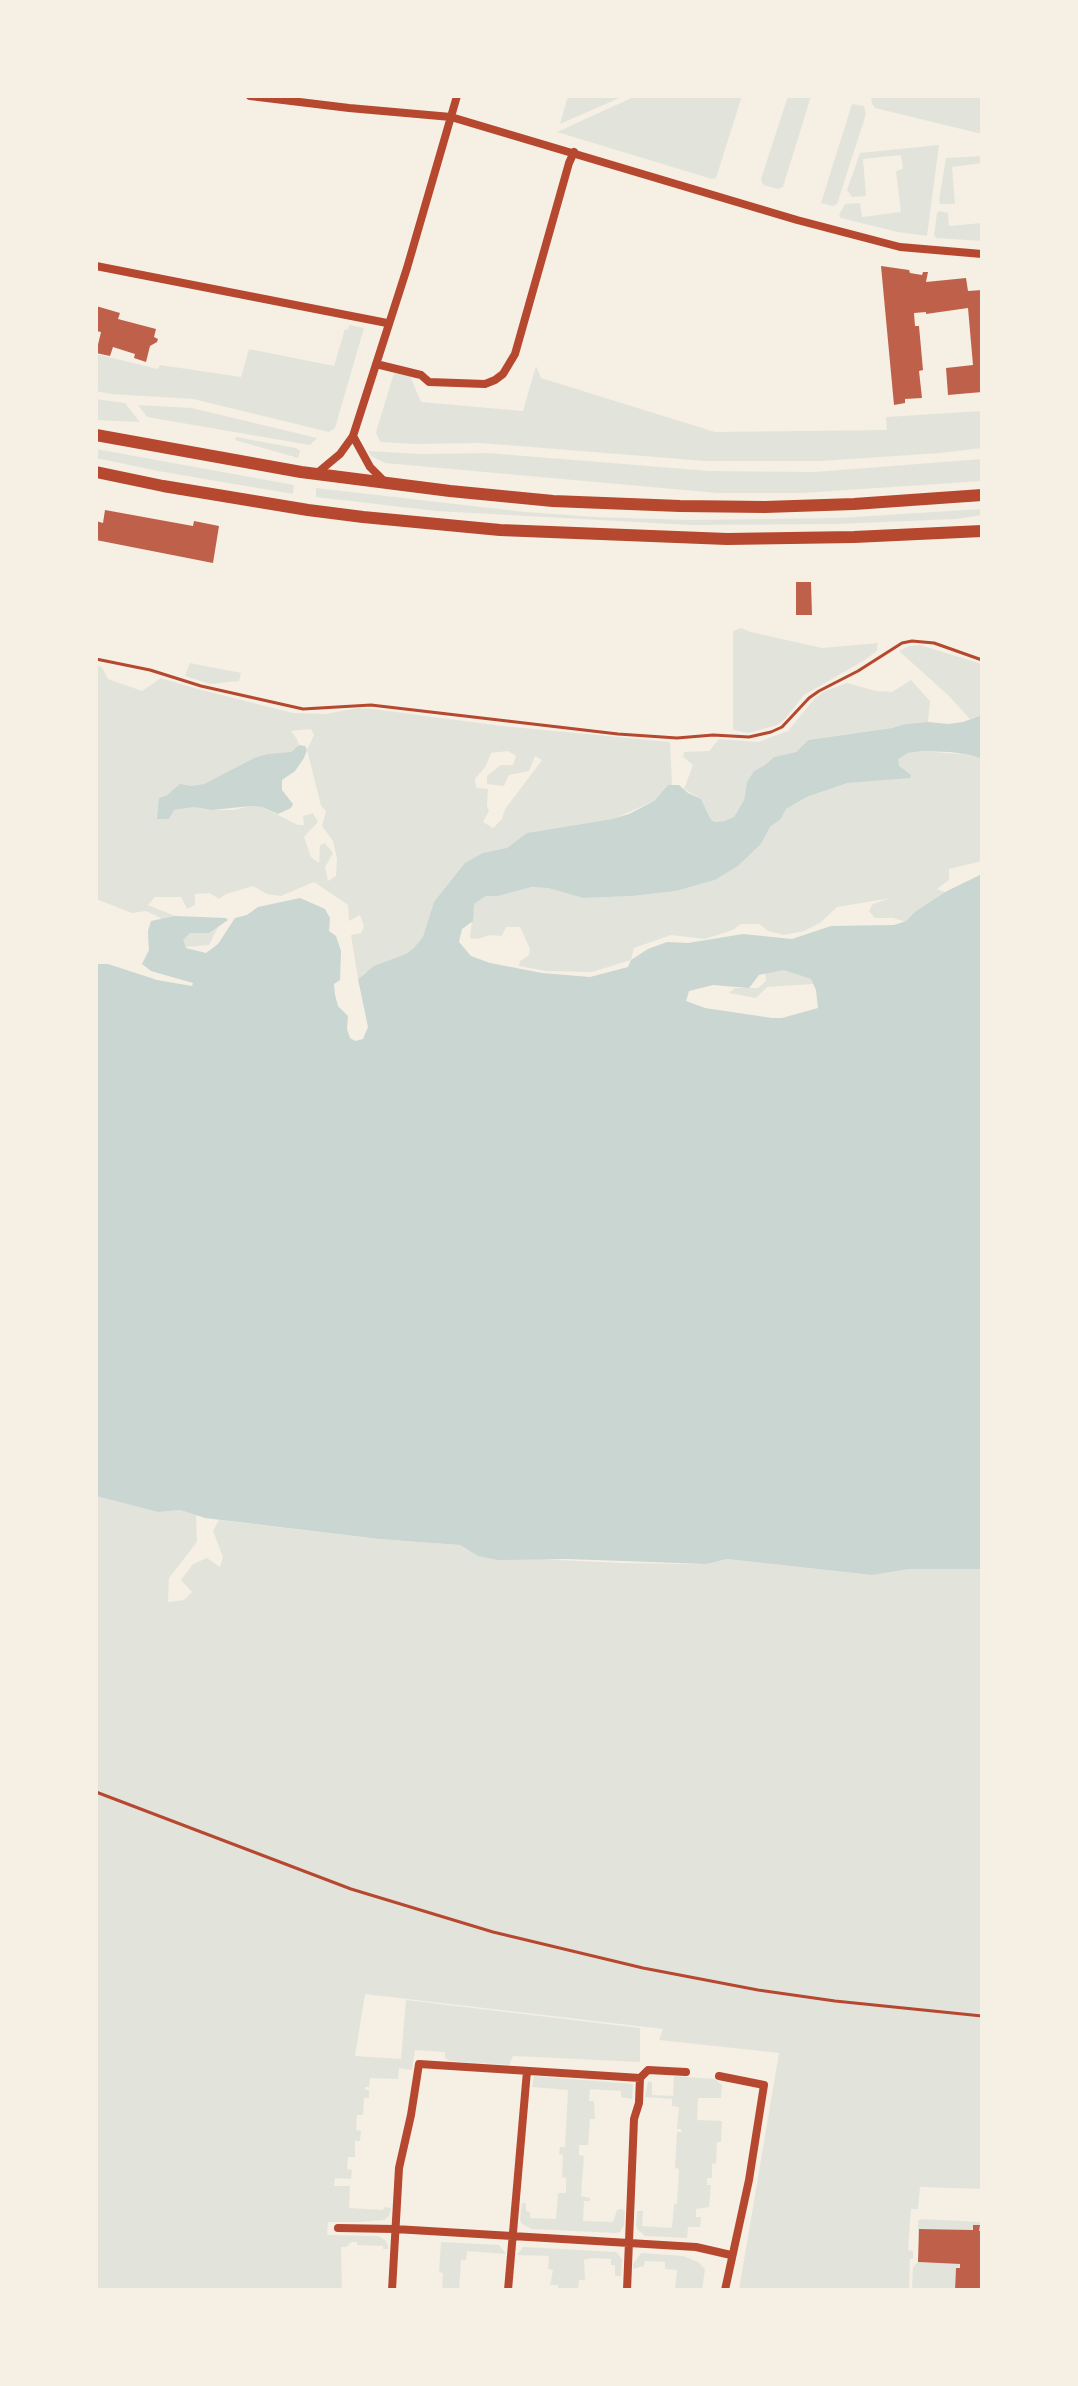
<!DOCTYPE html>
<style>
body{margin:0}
#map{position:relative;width:1078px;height:2386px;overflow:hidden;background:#f6efe4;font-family:"Public Sans",sans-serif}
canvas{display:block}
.frame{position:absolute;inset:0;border:98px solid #f6efe4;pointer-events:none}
</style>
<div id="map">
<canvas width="1078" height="2386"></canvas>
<div class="frame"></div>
</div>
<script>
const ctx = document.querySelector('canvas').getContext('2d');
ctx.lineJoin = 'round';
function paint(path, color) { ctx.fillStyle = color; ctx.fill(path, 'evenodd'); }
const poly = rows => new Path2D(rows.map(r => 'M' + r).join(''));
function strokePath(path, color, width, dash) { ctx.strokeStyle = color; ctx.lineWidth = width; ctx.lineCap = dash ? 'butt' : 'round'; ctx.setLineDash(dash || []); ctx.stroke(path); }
paint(poly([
 [568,96,624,96,560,124],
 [636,96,742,96,716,178,712,179,557,132],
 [788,96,811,96,783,187,778,189,763,185,761,179],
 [871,96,982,96,982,134,875,108,872,104],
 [852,104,864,106,866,114,837,204,833,206,821,203],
 [939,145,927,236,898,232,841,218,839,215,845,204,860,203,862,217,901,212,896,171,903,169,901,155,863,159,866,196,852,197,847,190,860,153],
 [982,156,982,163,952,167,955,204,940,204,939,200,946,158],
 [939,211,948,213,949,226,982,223,982,241,936,238,934,235,937,213],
 [349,325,364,328,335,428,329,432,193,399,111,394,96,391,96,354,158,369,160,365,241,377,249,349,334,366,345,329,348,330],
 [536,366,541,378,715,432,887,430,886,417,982,411,982,448,941,453,820,461,705,461,481,443,416,444,380,442,376,432,394,373,410,376,421,402,523,411],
 [96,399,125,403,140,422,96,420],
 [138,405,192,408,317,438,310,445,147,417],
 [236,437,296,448,300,451,298,458,235,440],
 [96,449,294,485,293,494,158,471,96,458],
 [368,451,421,454,488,453,710,471,814,472,982,459,982,481,802,493,717,493,385,463,371,456],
 [316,488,525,512,595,517,691,520,839,518,982,509,982,515,956,519,837,524,690,525,436,511,316,497],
 [741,628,751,632,822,648,878,643,877,648,877,651,863,661,804,695,784,720,777,725,749,733,733,730,733,631],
 [920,645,982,664,982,715,970,719,948,695,899,651,909,646],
 [190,663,241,673,239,681,210,684,185,676],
 [96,665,102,667,108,679,142,691,161,678,194,688,293,713,326,714,357,708,373,709,502,726,670,742,672,785,668,785,654,801,613,819,532,832,419,952,364,973,358,979,351,935,361,933,364,926,360,915,349,921,348,905,314,882,281,896,267,894,253,886,226,894,219,899,210,893,195,894,195,905,187,909,181,897,155,897,148,905,175,916,218,927,209,945,149,950,148,931,161,918,146,911,132,913,96,899],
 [311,729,314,735,307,750,321,806,326,811,322,826,333,841,337,859,336,876,328,881,325,867,333,853,325,843,320,845,319,863,311,857,304,837,318,822,313,813,303,816,304,825,298,825,262,807,251,806,234,810,212,810,194,807,173,810,169,819,166,796,190,786,204,784,254,758,291,752,299,745,297,739,291,731],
 [508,751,516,756,513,765,501,765,487,776,487,784,504,786,509,775,529,771,535,756,542,760,505,809,502,819,493,828,483,822,489,811,487,806,488,789,476,788,475,779,486,766,491,753],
 [911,680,930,701,928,722,905,724,892,728,808,740,796,752,774,757,765,765,754,771,747,782,744,800,734,817,724,821,715,822,711,820,701,799,684,789,693,765,683,757,684,752,709,751,719,739,758,742,788,731,815,698,823,692,847,683,876,691,892,692],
 [922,751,971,755,982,752,982,861,949,869,949,880,937,889,945,892,916,911,906,922,893,918,875,918,869,911,873,904,891,898,837,907,820,923,804,931,784,935,768,931,759,924,741,924,733,930,705,939,671,935,634,948,631,960,592,972,546,971,519,966,520,961,529,955,530,949,520,927,506,927,502,936,490,935,478,939,470,938,474,904,486,896,498,896,532,887,548,888,583,898,633,896,676,891,715,880,738,866,761,844,770,827,781,819,786,809,848,775,908,753],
 [764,962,811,979,813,984,767,987,756,998,729,993,735,988,758,988,766,981],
 [96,1496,158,1512,180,1510,196,1515,197,1542,169,1578,168,1602,184,1600,192,1592,181,1580,193,1564,207,1558,220,1567,223,1557,213,1531,219,1520,379,1539,460,1545,478,1556,621,1563,707,1564,727,1559,871,1575,909,1569,982,1569,982,2189,920,2187,918,2209,911,2209,908,2250,913,2251,913,2259,910,2259,909,2290,739,2290,779,2053,659,2040,663,2029,365,1994,355,2056,401,2059,406,2000,640,2028,640,2062,513,2056,509,2065,449,2061,445,2058,445,2052,415,2050,412,2070,399,2068,398,2079,370,2078,369,2087,365,2087,365,2090,369,2090,369,2098,364,2098,363,2115,357,2115,356,2130,361,2131,360,2141,355,2141,355,2157,348,2157,347,2169,352,2170,351,2179,335,2178,334,2186,350,2186,349,2208,383,2210,384,2207,391,2208,389,2216,384,2220,361,2222,328,2222,327,2235,378,2236,385,2240,388,2246,388,2249,383,2249,383,2246,357,2245,357,2242,352,2242,346,2247,341,2247,342,2290,96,2290],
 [534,2076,633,2084,632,2099,621,2097,621,2091,590,2089,589,2101,594,2101,595,2119,590,2119,588,2145,579,2145,579,2155,584,2156,581,2196,590,2198,590,2201,584,2201,583,2221,613,2222,617,2210,621,2209,625,2211,624,2225,620,2232,616,2233,532,2229,522,2224,520,2220,522,2203,526,2203,526,2211,530,2212,530,2218,556,2219,558,2193,566,2193,566,2178,562,2177,563,2155,559,2154,560,2147,565,2147,568,2090,532,2087],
 [674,2076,715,2079,722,2085,721,2098,698,2098,697,2120,722,2121,721,2142,717,2142,716,2163,712,2164,712,2178,707,2178,707,2185,711,2185,709,2207,696,2209,696,2217,701,2217,700,2227,688,2227,687,2238,645,2236,638,2230,636,2225,637,2211,643,2211,642,2226,672,2228,674,2204,677,2204,679,2169,675,2168,677,2132,682,2132,681,2129,677,2129,679,2107,672,2106,672,2099,645,2097,648,2082,652,2082,652,2095,673,2096],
 [921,2219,982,2222,982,2231,979,2231,980,2225,974,2225,973,2230,919,2229,918,2241,918,2221],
 [441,2242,499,2245,506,2254,467,2251,466,2260,461,2260,459,2290,442,2290,443,2273,439,2272],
 [523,2247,616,2252,622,2259,621,2276,615,2276,615,2265,611,2265,611,2259,591,2258,584,2260,585,2280,579,2280,578,2290,558,2290,558,2285,550,2285,553,2270,548,2269,549,2256,517,2255],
 [641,2253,683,2256,698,2262,705,2269,702,2290,675,2290,677,2270,665,2269,665,2262,645,2261,644,2266,633,2269,633,2264],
 [918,2262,960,2264,960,2268,956,2267,955,2290,912,2290,913,2267]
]), '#e2e4dc');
paint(poly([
 [982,715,982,759,971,755,950,752,922,751,908,753,898,759,899,766,911,775,910,778,847,783,809,796,786,809,781,819,770,827,761,844,738,866,715,880,676,891,633,896,583,898,548,888,532,887,498,896,486,896,474,904,473,921,462,929,459,942,471,956,490,963,542,973,590,977,628,967,631,960,648,949,667,942,688,943,743,934,792,939,831,926,894,925,906,921,916,911,945,892,982,874,982,1569,909,1569,872,1575,727,1559,707,1564,567,1559,498,1560,478,1556,460,1545,379,1539,205,1518,180,1510,158,1512,96,1496,96,964,108,964,157,980,192,986,193,983,151,971,142,964,149,950,148,931,151,921,175,916,226,918,228,920,209,933,190,933,183,940,186,948,206,953,218,944,235,918,247,915,258,907,300,898,325,909,330,918,329,931,336,936,341,951,340,980,334,984,335,995,338,1006,348,1016,347,1029,350,1038,355,1041,363,1039,368,1027,358,979,374,966,406,954,414,948,423,937,434,902,465,863,483,853,507,848,527,833,612,819,629,814,654,801,668,785,679,785,688,793,701,799,711,820,715,822,724,821,734,817,744,800,747,782,754,771,765,765,774,757,796,752,808,740,892,728,905,724,928,722,948,724,963,722],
 [784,970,811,979,816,990,818,1008,782,1018,772,1018,705,1008,686,1001,689,991,713,985,749,988,759,975],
 [299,745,305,746,307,750,304,758,295,771,282,780,282,790,293,804,291,808,278,814,262,807,251,806,212,810,194,807,174,810,169,819,157,819,159,798,166,796,180,784,190,786,204,784,254,758,268,754,291,752]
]), '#c9d6d2');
paint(poly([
 [881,266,909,270,910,273,922,275,923,272,928,272,926,282,966,278,968,291,982,290,982,392,948,395,946,368,973,365,968,308,926,314,926,312,914,313,915,326,919,326,923,370,919,371,922,398,905,399,905,403,894,405],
 [96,306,120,313,118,319,156,329,154,337,158,339,157,342,150,346,146,362,134,358,135,354,113,347,110,356,96,353,101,332,96,331],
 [105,510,193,526,194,521,219,526,213,563,96,540,96,521,103,523],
 [796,582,811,582,812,615,796,615],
 [973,2225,980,2225,979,2231,982,2231,982,2290,955,2290,956,2268,960,2268,960,2264,918,2262,919,2229,973,2230]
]), '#bf614a');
strokePath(poly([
 [96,659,150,670,201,686,303,709,371,705,618,734,677,738,713,735,749,737,771,732,782,727,809,698,819,691,858,671,902,643,912,641,934,643,982,660],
 [96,1792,351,1889,493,1932,643,1968,758,1990,835,2001,982,2016]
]), '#b5482f', 3);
strokePath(poly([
 [250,96,349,108,451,117,797,220,900,247,982,254],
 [96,266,387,323],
 [376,364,421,375,429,382,485,384,495,380,503,374,515,354,569,163,574,152],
 [353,436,370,467,386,483],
 [316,474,340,454,353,436,407,268,457,96],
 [719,2076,764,2085,749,2180,725,2290],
 [338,2228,395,2229,629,2243,696,2247,731,2255],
 [392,2290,399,2168,411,2115,419,2064,640,2078,648,2070,686,2072],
 [508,2290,527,2071],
 [627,2290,634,2119,639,2103,640,2078]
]), '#b5482f', 8);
strokePath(poly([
 [96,435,301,472,450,491,553,501,680,506,765,507,854,504,982,495],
 [96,472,163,486,308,510,363,517,500,530,727,539,854,537,982,531]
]), '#b5482f', 12);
</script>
